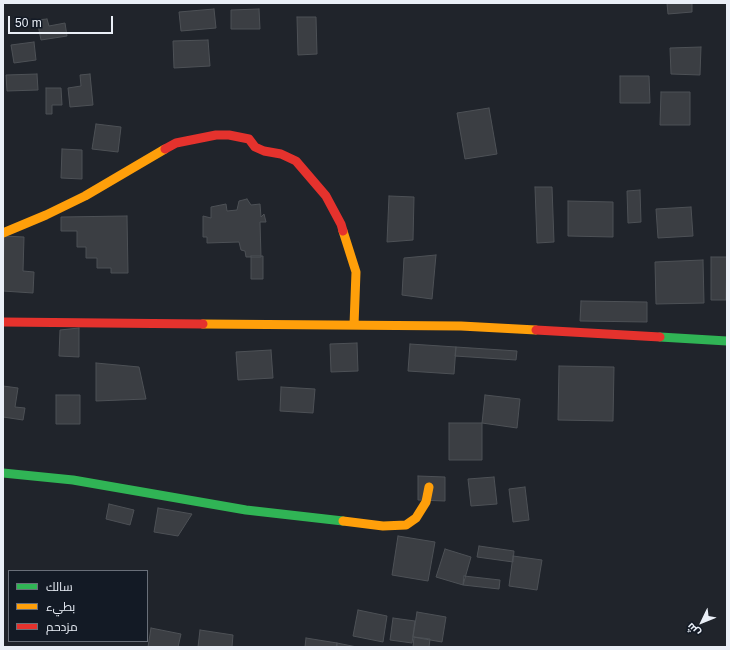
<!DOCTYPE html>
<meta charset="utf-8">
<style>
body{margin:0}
#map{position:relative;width:730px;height:650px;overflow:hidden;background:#20242b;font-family:Arial,Cairo,sans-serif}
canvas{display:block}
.frame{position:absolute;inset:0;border:4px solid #eaeff7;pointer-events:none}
.legend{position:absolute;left:8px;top:570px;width:140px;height:72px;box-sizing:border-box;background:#131a25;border:1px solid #696f79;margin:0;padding:5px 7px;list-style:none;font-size:12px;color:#eaeff7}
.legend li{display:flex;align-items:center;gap:8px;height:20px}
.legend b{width:20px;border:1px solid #696f79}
.north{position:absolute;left:682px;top:602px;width:40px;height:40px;-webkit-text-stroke:3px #131a25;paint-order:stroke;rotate:227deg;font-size:11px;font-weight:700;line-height:16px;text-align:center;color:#eaeff7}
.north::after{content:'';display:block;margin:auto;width:14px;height:18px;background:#eaeff7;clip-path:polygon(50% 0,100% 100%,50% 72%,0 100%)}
.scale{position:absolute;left:8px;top:16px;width:105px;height:18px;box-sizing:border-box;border:2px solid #eaeff7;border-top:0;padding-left:5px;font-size:12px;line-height:14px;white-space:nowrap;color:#eaeff7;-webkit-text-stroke:3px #131a25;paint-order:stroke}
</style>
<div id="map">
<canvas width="730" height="650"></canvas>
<div class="frame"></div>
<ul class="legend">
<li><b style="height:5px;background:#30b455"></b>سالك</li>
<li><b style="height:5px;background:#ff9f0a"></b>بطيء</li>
<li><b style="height:5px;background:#e5322d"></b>مزدحم</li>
</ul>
<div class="north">ش</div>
<div class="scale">50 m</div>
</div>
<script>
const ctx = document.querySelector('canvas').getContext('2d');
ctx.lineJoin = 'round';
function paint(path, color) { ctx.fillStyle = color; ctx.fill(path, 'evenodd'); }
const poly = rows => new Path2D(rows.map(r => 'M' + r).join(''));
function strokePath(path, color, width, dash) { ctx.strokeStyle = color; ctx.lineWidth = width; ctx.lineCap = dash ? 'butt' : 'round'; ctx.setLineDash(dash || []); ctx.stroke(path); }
const building = poly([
 [667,3,692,3,692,12,668,14,667,3],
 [214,9,216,28,181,31,179,12,214,9],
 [259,9,260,29,231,29,231,10,259,9],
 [297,17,316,17,317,54,298,55,297,17],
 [47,19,49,26,65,23,67,36,41,40,37,20,47,19],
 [208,40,210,66,174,68,173,41,208,40],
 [34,42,36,60,14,63,11,45,34,42],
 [701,47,700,75,671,74,670,48,701,47],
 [37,74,38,90,7,91,6,75,37,74],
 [90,74,93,105,70,107,68,88,81,86,80,75,90,74],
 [620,76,649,76,650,103,620,103,620,76],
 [46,88,61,88,62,105,52,105,52,114,46,114,46,88],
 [661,92,690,92,690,125,660,125,661,92],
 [489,108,497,154,465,159,457,113,489,108],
 [96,124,121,127,118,152,92,149,96,124],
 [62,149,82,150,82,179,61,178,62,149],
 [535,187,552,187,554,242,537,243,535,187],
 [640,190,641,222,628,223,627,191,640,190],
 [389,196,414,197,413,240,387,242,389,196],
 [247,199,251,205,260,204,261,217,264,214,266,222,260,222,261,257,246,257,245,251,241,250,239,242,207,243,207,237,203,237,203,216,211,218,211,207,226,204,227,211,237,210,239,201,247,199],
 [568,201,613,202,613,237,568,236,568,201],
 [691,207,693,236,658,238,656,209,691,207],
 [127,216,128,273,111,273,111,268,97,268,97,258,86,258,86,247,77,247,77,231,61,231,61,217,127,216],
 [4,236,24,237,23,271,34,272,33,293,3,291,4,236],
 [436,255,432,299,402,295,404,258,436,255],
 [251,256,263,256,263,279,251,279,251,256],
 [711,257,727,257,726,300,711,300,711,257],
 [703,260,704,303,656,304,655,262,703,260],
 [581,301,647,302,647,322,580,321,581,301],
 [79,328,79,357,59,356,60,330,79,328],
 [357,343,358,371,331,372,330,344,357,343],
 [410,344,456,347,454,374,408,371,410,344],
 [456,347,517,351,516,360,455,356,456,347],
 [271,350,273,378,238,380,236,352,271,350],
 [96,363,139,367,146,399,96,401,96,363],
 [559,366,614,367,613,421,558,420,559,366],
 [3,386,18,388,15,407,25,408,23,420,3,417,3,386],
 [281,387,315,389,313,413,280,411,281,387],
 [56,395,80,395,80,424,56,424,56,395],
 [485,395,520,399,517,428,482,423,485,395],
 [449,423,482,423,482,460,449,460,449,423],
 [418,476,445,477,445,501,418,500,418,476],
 [494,477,497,504,471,506,468,479,494,477],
 [525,487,529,520,513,522,509,489,525,487],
 [109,504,134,510,130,525,106,519,109,504],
 [158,508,192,514,178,536,154,532,158,508],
 [398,536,435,542,428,581,392,575,398,536],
 [479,546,514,551,513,562,477,557,479,546],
 [445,549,471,557,463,585,436,577,445,549],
 [513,556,542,560,537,590,509,586,513,556],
 [464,576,500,580,499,589,463,585,464,576],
 [358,610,387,616,383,642,353,636,358,610],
 [417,612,446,617,442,642,413,637,417,612],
 [393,618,415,621,412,643,390,640,393,618],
 [151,628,181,634,178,647,148,647,151,628],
 [200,630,233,635,232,647,198,647,200,630],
 [414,637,430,639,429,647,413,647,414,637],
 [306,638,337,643,336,647,305,647,306,638],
 [337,643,357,647,337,647,337,643]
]);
paint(building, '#3b3e43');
strokePath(building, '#4d5156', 1);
strokePath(poly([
 [660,337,727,341],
 [3,473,73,480,246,510,343,521]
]), '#30b455', 9);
strokePath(poly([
 [343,231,356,272,354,325],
 [3,233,46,215,85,196,165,149],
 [203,324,461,326,536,330],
 [343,521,383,526,406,525,416,518,426,502,429,487]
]), '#ff9f0a', 9);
strokePath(poly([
 [165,149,176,143,216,135,229,135,249,139,255,147,264,151,281,154,296,161,326,196,341,224,343,231],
 [3,322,203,324],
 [536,330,660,337]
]), '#e5322d', 9);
</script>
